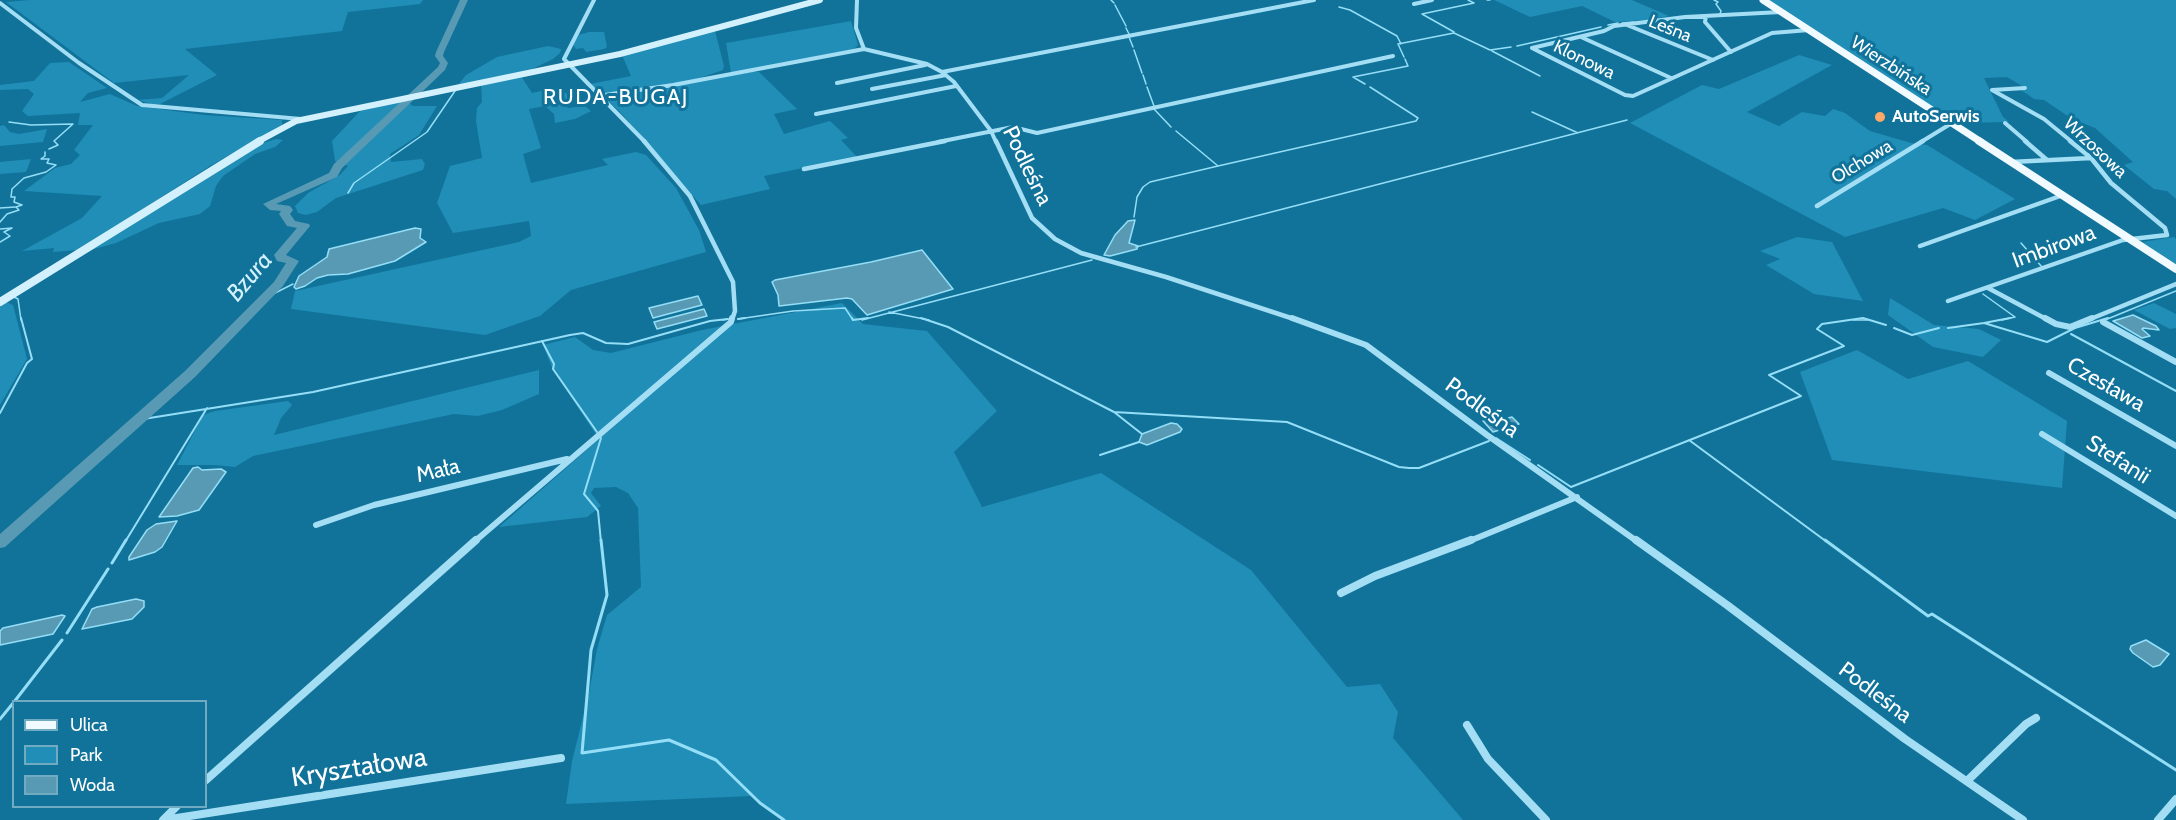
<!DOCTYPE html>
<meta charset="utf-8">
<style>
body{margin:0}
#map{position:relative;width:2176px;height:820px;overflow:hidden;background:#11739a;font-family:Cabin,sans-serif}
canvas{display:block}
.legend{position:absolute;left:12px;top:700px;width:195px;height:108px;box-sizing:border-box;background:#11739a;border:2px solid #70abc2;margin:0;padding:8px 10px;list-style:none;font-size:18px;color:#fff}
.legend li{display:flex;align-items:center;gap:12px;height:30px}
.legend b{width:30px;border:2px solid #70abc2}
</style>
<div id="map">
<canvas width="2176" height="820"></canvas>
<ul class="legend">
<li><b style="height:8px;background:#f1faff"></b>Ulica</li>
<li><b style="height:16px;background:#208eb7"></b>Park</li>
<li><b style="height:16px;background:#589ab3"></b>Woda</li>
</ul>
</div>
<script>
const ctx = document.querySelector('canvas').getContext('2d');
ctx.lineJoin = 'round';
function paint(path, color) { ctx.fillStyle = color; ctx.fill(path, 'evenodd'); }
const poly = rows => new Path2D(rows.map(r => 'M' + r).join(''));
function strokePath(path, color, width, dash) { ctx.strokeStyle = color; ctx.lineWidth = width; ctx.lineCap = dash ? 'butt' : 'round'; ctx.setLineDash(dash || []); ctx.stroke(path); }
function write(font, color, halo, rows, align = 'center') {
  ctx.font = font + ' Cabin,sans-serif'; ctx.lineWidth = 6; ctx.setLineDash([]); ctx.textBaseline = 'middle'; ctx.strokeStyle = halo; ctx.fillStyle = color; for (const [text, x, y, turn = 0] of rows) {
    ctx.save(); ctx.translate(x, y); ctx.rotate((+turn || 0) * Math.PI / 180); ctx.textAlign = isNaN(turn) ? turn : align; if (halo) ctx.strokeText(text, 0, 0); ctx.fillText(text, 0, 0); ctx.restore();
  }
}
paint(poly([
 [30,0,423,0,420,4,348,12,342,31,185,49,217,75,160,104,151,104,138,100,162,98,189,75,114,83,6,2],
 [1494,0,1632,0,1669,16,1647,20,1615,22,1582,6,1530,17],
 [1768,0,2176,0,2176,199,2167,191,2154,189,2124,165,2133,162,2095,128,2072,119,2044,100,2034,99,2021,90,2027,89,2007,77,1984,78,2003,117,2009,122,1957,123],
 [851,21,858,45,854,49,731,73,726,43],
 [715,31,724,66,723,70,688,82,600,94,590,84,631,76,622,55],
 [589,32,604,32,607,47,604,49,586,52,583,48,576,49,573,45,578,35],
 [548,46,561,49,560,53,553,59,530,70,458,85,466,75,497,57],
 [1799,55,1832,65,1747,112,1779,126,1802,112,1825,116,1833,109,1845,113,1870,131,1911,143,1927,145,2015,199,1975,220,1943,208,1845,237,1630,123,1702,85,1719,89],
 [69,62,107,88,88,93,80,102,110,94,137,106,204,115,282,120,282,125,210,166,78,250,53,252,54,248,22,251,82,218,102,196,24,191,55,168,71,164,80,155,74,150,93,125,78,125,80,113,28,116,22,111,34,94,28,89,0,90,0,85,34,81,50,63],
 [753,72,759,72,797,109,774,114,784,134,830,121,848,138,841,140,857,157,764,176,770,189,701,205,620,112,603,96],
 [521,76,532,93,559,87,572,99,564,104,568,108,585,106,591,111,575,119,555,123,554,114,545,106,529,109,541,148,523,154,531,183,608,165,602,159,636,152,646,155,676,188,699,230,706,252,571,290,540,316,485,335,291,309,295,291,519,242,531,236,529,221,453,233,437,203,450,166,482,158,476,121,477,108,482,102,481,84],
 [405,100,413,106,437,106,419,135,390,154,391,162,422,159,425,164,423,170,336,198,317,212,306,215,298,213,295,206,308,193,340,175,348,166,335,161,332,141,360,111],
 [4,125,10,132,19,134,47,129,43,142,0,146,0,126],
 [276,139,283,140,275,147,255,154,223,176,216,186,210,206,200,214,159,223,116,243,87,251,263,143],
 [31,159,26,172,0,174,0,162],
 [1797,237,1832,242,1863,301,1814,294,1766,265,1780,259,1760,251],
 [2174,237,2176,239,2176,264,2142,242],
 [1890,298,1934,325,1979,329,2001,340,1983,357,1933,347,1888,315],
 [6,302,13,305,27,359,0,405,0,305],
 [842,303,863,324,927,331,997,411,954,452,982,507,1101,473,1251,570,1347,687,1380,684,1398,712,1393,738,1463,820,786,820,752,796,566,804,572,761,589,693,597,649,607,615,641,587,638,508,628,493,616,487,594,488,591,493,601,506,587,517,499,527,599,439,553,370,543,345,575,337,593,350,611,353,702,330],
 [2154,303,2176,314,2176,328,2170,329,2134,310],
 [1857,350,1908,379,1968,361,2067,421,2062,488,1832,460,1800,372],
 [539,370,539,394,502,410,478,416,454,414,253,456,235,467,214,465,177,465,203,415,215,411,288,401,292,405,281,418,274,435]
]), '#208eb7');
const water = poly([
 [1135,220,1129,243,1138,246,1137,249,1110,256,1104,255,1115,235,1128,221,1135,220],
 [415,228,421,229,420,238,426,242,395,261,348,274,328,275,317,278,305,286,296,289,294,287,299,276,327,257,329,249,415,228],
 [922,250,953,289,867,315,852,299,847,298,779,306,778,295,772,282,775,280,871,262,922,250],
 [698,296,702,305,653,318,649,308,698,296],
 [704,309,707,316,657,329,654,322,704,309],
 [2133,315,2156,326,2159,330,2143,328,2142,329,2150,336,2142,338,2113,321,2133,315],
 [1491,417,1501,420,1512,417,1519,424,1493,432,1483,421,1491,417],
 [1171,423,1177,424,1182,429,1180,432,1147,445,1139,442,1142,434,1171,423],
 [198,467,202,470,221,469,226,472,199,510,177,516,159,517,193,468,198,467],
 [177,521,162,547,155,552,129,560,129,557,147,530,156,524,177,521],
 [136,599,144,601,144,607,132,619,82,629,92,609,97,607,136,599],
 [62,615,65,616,53,634,0,645,0,631,3,628,62,615],
 [2146,640,2169,654,2160,665,2153,667,2133,653,2130,649,2131,646,2146,640]
]);
paint(water, '#589ab3');
strokePath(water, '#95def7', 1.5);
strokePath(poly([
 [1111,0,1114,3],
 [1487,0,1490,0],
 [1714,0,1718,2,1716,4,1721,11,1720,14],
 [1115,5,1126,26],
 [1339,7,1350,10,1397,36,1401,44],
 [1622,23,1634,22],
 [1608,25,1618,23],
 [1126,28,1129,34],
 [1454,32,1422,14,1474,3,1468,0],
 [1129,37,1133,47],
 [1517,46,1601,27],
 [1134,50,1142,73],
 [1492,51,1540,76],
 [1404,57,1398,44,1454,33,1490,50,1511,47],
 [1143,75,1146,84],
 [1365,84,1353,77,1408,66,1405,59],
 [1147,87,1154,106],
 [1154,109,1171,127],
 [1532,112,1578,133],
 [9,122,31,125,73,124,54,141,58,145,49,149],
 [1218,166,1416,121,1418,118,1370,87],
 [348,193,354,183,427,132,455,91],
 [0,208,15,207],
 [1134,217,1137,197,1143,187,1150,182,1218,166,1176,131],
 [0,222,7,214,19,210,16,207,22,205,14,202,15,197,11,197,12,189,24,178,46,172,56,165,47,163,49,159,41,159,45,156,45,152],
 [0,229,12,228,4,232,10,236,0,242],
 [2021,243,2042,267],
 [1136,247,1627,120],
 [1983,294,2015,317,2002,320],
 [269,296,293,284],
 [14,297,18,299,21,320],
 [889,312,929,320],
 [738,319,793,311,845,308,853,320],
 [723,320,728,319],
 [862,320,1092,260],
 [1853,320,1868,320],
 [2105,320,2176,291]
]), '#95def7', 1.5);
strokePath(poly([
 [852,318,853,320,868,318],
 [921,318,948,327,1114,412,1287,422,1399,467,1409,468,1419,468,1489,441],
 [1863,318,1886,325],
 [738,319,745,318],
 [1984,323,2010,318],
 [1894,328,1912,335,1939,328],
 [1948,328,1984,323,2047,342,2075,328,2108,318],
 [2071,334,2176,391],
 [542,341,554,364,553,369,597,432],
 [1114,412,1142,434],
 [0,413,27,363,32,359,21,318],
 [137,420,313,392,570,335,583,333,606,343,628,344,710,321,728,319],
 [601,438,584,494,598,511,601,542],
 [1496,438,1530,460],
 [1689,440,1827,542],
 [1100,455,1139,442],
 [1538,465,1571,487,1801,396,1769,375,1844,346,1817,329,1822,324,1863,318],
 [125,542,207,408]
]), '#95def7', 2);
strokePath(poly([
 [601,540,607,595,591,650,582,753,669,740,716,760,760,803,784,820],
 [1825,540,1928,616,1932,614,2176,770],
 [112,563,126,540],
 [67,633,108,569],
 [14,702,62,640],
 [0,719,14,702]
]), '#95def7', 3);
paint(poly([
 [460,0,468,0,444,52,443,56,448,63,445,70,342,168,337,177,276,204,290,206,293,210,290,214,295,221,309,224,310,226,286,255,299,261,283,286,195,377,5,547,0,548,0,534,185,371,274,282,286,263,277,261,274,255,297,228,287,226,279,214,281,211,270,210,263,204,329,173,334,164,438,67,440,63,435,56,436,52,460,0]
]), '#589ab3');
strokePath(poly([
 [594,0,564,59,645,142],
 [857,0,856,28,864,49,927,64,942,72,954,82,991,131,996,142],
 [0,3,79,63,142,105,301,119],
 [1414,4,1432,0],
 [1781,12,1685,17,1614,26,1604,31,1532,48,1625,95,1633,96,1772,33,1809,30],
 [1706,16,1705,22,1731,52],
 [1627,25,1713,60],
 [1581,37,1671,78],
 [942,72,1314,0],
 [837,83,925,65],
 [2025,88,1992,90,2044,119,2072,142],
 [872,89,946,75],
 [598,96,673,85,864,49],
 [816,114,956,86],
 [2005,123,2027,142],
 [938,142,1013,127,1037,133,1393,56],
 [1921,142,1952,123]
]), '#a4def4', 4);
strokePath(poly([
 [644,141,690,196,733,282,735,311,732,320],
 [996,141,1032,218,1055,239,1081,253,1166,277,1297,320],
 [2025,141,2047,160],
 [2011,162,2091,158],
 [804,169,945,141],
 [1817,206,1923,141],
 [1920,246,2063,195],
 [1988,288,2048,320],
 [1948,301,2123,240,2167,235,2165,228,2111,183,2091,158,2070,141],
 [2088,320,2176,284]
]), '#a4def4', 4.5);
strokePath(poly([
 [1292,318,1366,345,1487,435,1638,542],
 [2045,318,2056,324,2070,327,2092,318],
 [2103,322,2176,362],
 [2049,373,2176,446],
 [2042,434,2176,516],
 [316,525,374,505,567,459],
 [474,542,731,322,732,318],
 [1467,542,1577,497]
]), '#a4def4', 6);
strokePath(poly([
 [1636,540,1727,605,1905,739,2023,820],
 [1341,593,1375,576,1471,540],
 [1467,725,1488,759,1546,820],
 [206,780,476,540],
 [1967,781,2026,724,2036,718],
 [163,820,177,806],
 [164,820,561,758],
 [2158,820,2176,799]
]), '#a4def4', 8);
strokePath(poly([
 [257,142,296,121,620,54,820,0]
]), '#d3f1fd', 6);
strokePath(poly([
 [0,302,260,141]
]), '#d3f1fd', 8);
strokePath(poly([
 [1763,0,1981,142]
]), '#f1faff', 7);
strokePath(poly([
 [1979,141,2176,269]
]), '#f1faff', 8);
for (const [x, y, r, color] of [
 [1880,117,6,"#ffa967"]
]) { const dot = new Path2D(); dot.arc(x, y, r, 0, 2 * Math.PI); ctx.fillStyle = color; ctx.fill(dot); strokePath(dot, '#11739a', 2); }
write('18px', '#fff', '#11739a', [
 ["Leśna",1670,29,22],
 ["Klonowa",1584,60,26],
 ["Wierzbińska",1891,66,33],
 ["Wrzosowa",2095,148,43],
 ["Olchowa",1862,162,-31]
]);
write('bold 18px', '#fff', '#11739a', [
 ["AutoSerwis",1892,117]
], 'left');
ctx.letterSpacing = '1.5px';
write('22px', '#fff', '#11739a', [
 ["RUDA-BUGAJ",616,98]
]);
ctx.letterSpacing = '0px';
write('22px', '#fff', '#11739a', [
 ["Podleśna",1027,166,64],
 ["Imbirowa",2054,247,-20],
 ["Czesława",2106,385,30],
 ["Podleśna",1482,408,36],
 ["Stefanii",2118,460,32],
 ["Mała",438,471,-13],
 ["Podleśna",1875,693,37]
]);
write('italic 24px', '#d4f2fd', '#11739a', [
 ["Bzura",250,277,-50]
]);
write('27px', '#fff', '#11739a', [
 ["Kryształowa",359,768,-9]
]);
</script>
